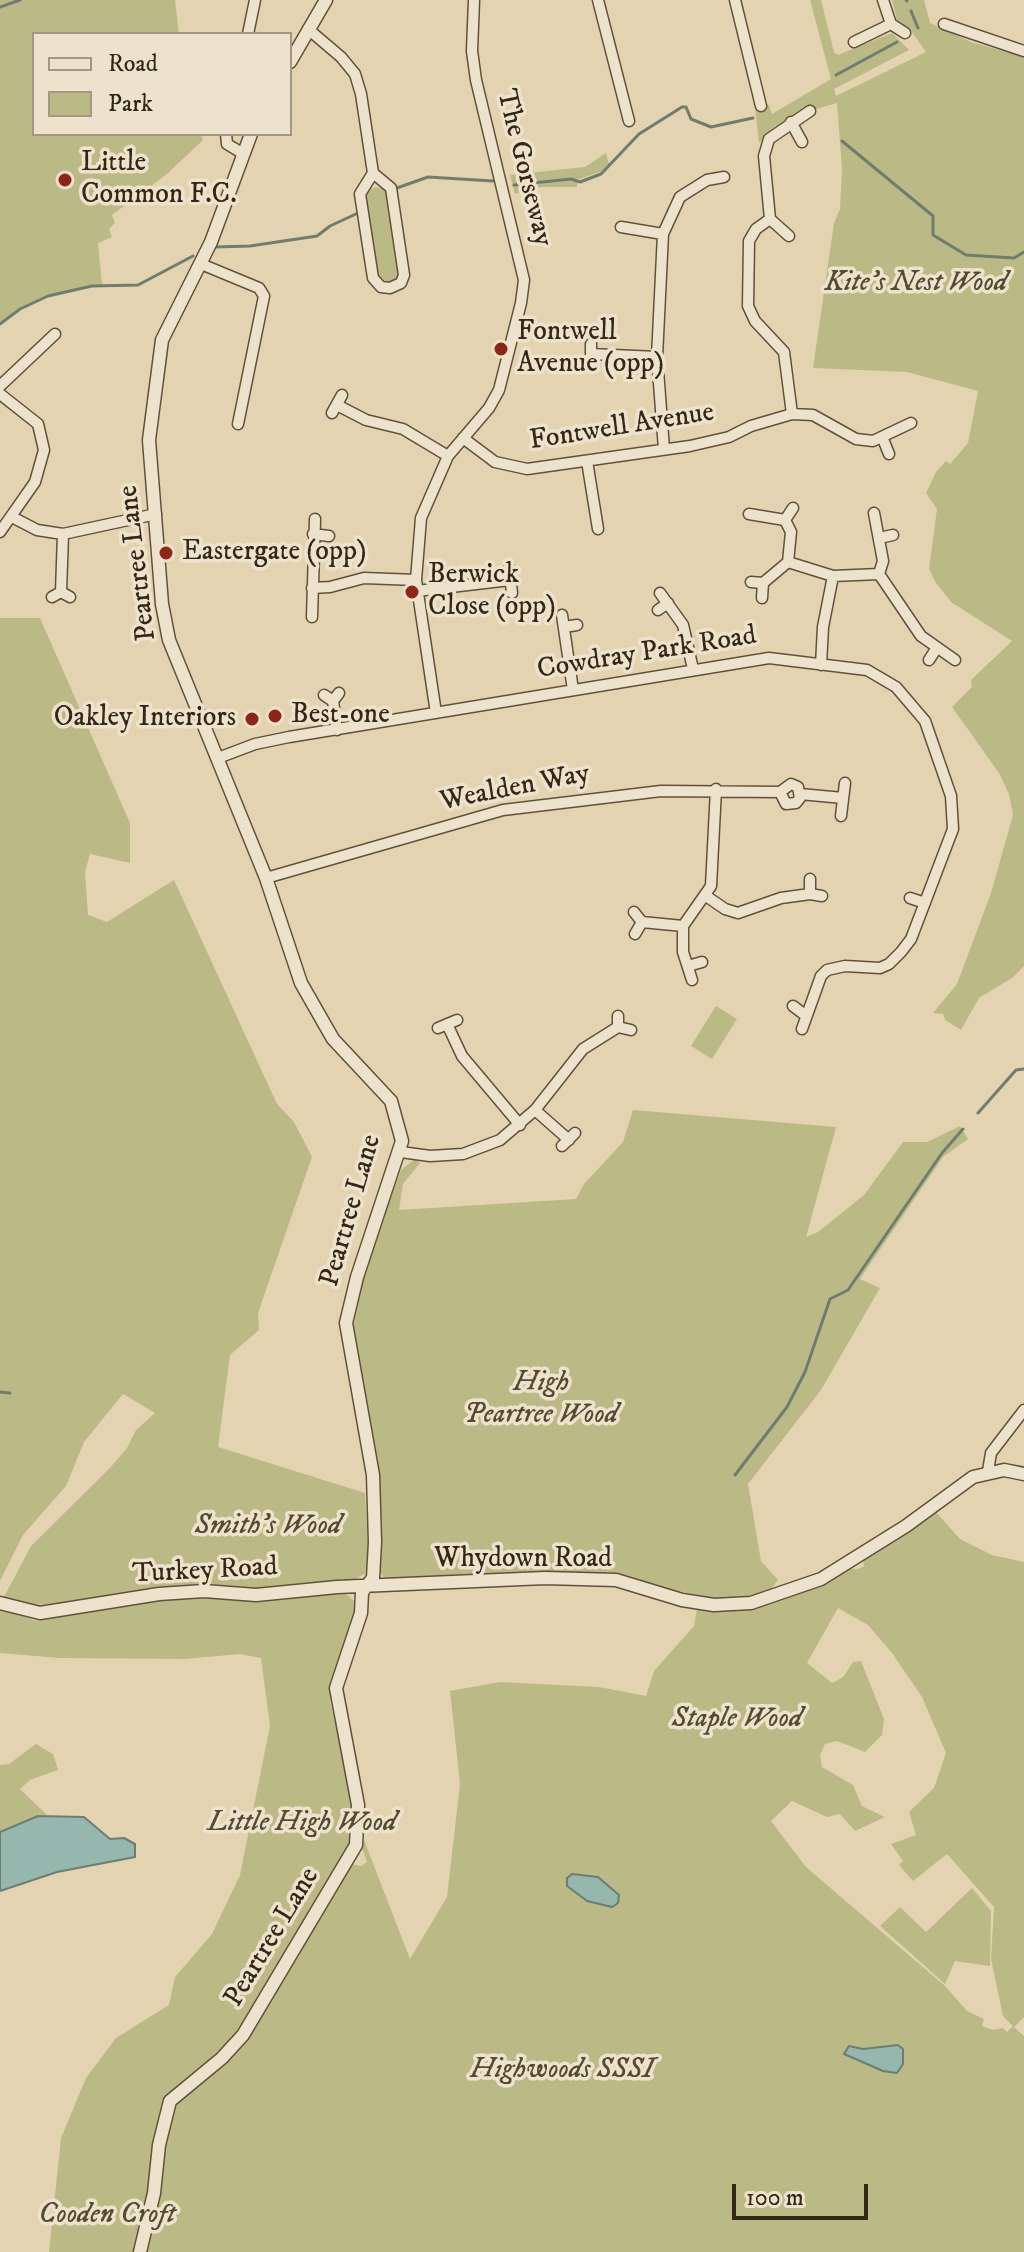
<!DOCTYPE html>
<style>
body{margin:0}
#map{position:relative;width:1024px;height:2252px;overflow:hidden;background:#e4d3b1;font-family:"IM FELL DW Pica",serif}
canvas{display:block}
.legend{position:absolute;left:32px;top:32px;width:260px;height:104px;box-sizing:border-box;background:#ede2cc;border:2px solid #a39783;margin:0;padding:10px 14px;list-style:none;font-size:24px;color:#352615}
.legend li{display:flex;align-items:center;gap:16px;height:40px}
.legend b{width:40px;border:2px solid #a39783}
.scale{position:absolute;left:732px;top:2184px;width:136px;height:36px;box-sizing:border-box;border:4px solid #352615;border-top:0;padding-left:10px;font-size:24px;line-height:28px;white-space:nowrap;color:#352615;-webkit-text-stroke:6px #ede2cc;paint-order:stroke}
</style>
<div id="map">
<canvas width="1024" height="2252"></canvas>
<ul class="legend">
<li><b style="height:10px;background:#ede2cc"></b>Road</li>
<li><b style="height:22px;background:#bbba87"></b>Park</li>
</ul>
<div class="scale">100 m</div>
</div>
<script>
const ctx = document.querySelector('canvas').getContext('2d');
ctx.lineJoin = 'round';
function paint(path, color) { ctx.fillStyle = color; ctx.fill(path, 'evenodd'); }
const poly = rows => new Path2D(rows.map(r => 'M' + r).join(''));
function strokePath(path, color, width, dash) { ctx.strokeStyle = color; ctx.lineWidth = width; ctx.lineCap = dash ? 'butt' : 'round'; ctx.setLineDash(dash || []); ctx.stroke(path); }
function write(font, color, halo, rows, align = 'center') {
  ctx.font = font + ' "IM FELL DW Pica",serif'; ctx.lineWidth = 7; ctx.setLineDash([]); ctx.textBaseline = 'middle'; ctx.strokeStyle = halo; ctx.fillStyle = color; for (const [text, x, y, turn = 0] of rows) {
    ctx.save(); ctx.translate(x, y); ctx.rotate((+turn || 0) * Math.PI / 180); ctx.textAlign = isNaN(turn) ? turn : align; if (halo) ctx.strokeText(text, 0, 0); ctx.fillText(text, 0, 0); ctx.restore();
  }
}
paint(poly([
 [0,0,175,0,179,34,34,34,34,134,201,134,203,140,167,174,112,215,115,223,109,229,112,237,98,243,102,285,48,295,19,308,0,323],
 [810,0,821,0,834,52,838,55,892,33,909,50,834,89,836,96,926,52,909,28,897,20,892,0,924,0,930,23,971,42,1024,57,1024,966,1012,978,979,998,961,1030,945,1020,943,1014,933,1013,957,984,991,893,1013,815,1009,794,999,773,952,707,972,687,971,680,1012,641,951,602,936,583,929,569,937,509,926,493,936,472,946,461,950,464,968,443,978,391,907,372,813,368,834,223,840,209,842,169,837,103,813,110,810,106,773,128,759,143,755,108,769,105,772,114,831,79],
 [606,153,609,164,605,170,577,180,577,187,542,187,515,194,510,175,585,167],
 [375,187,388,190,401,275,398,281,390,284,382,284,376,278,363,194],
 [0,618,40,618,130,823,130,863,90,854,85,872,88,915,107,922,174,880,277,1104,294,1122,312,1157,258,1313,259,1330,230,1355,218,1447,365,1493,369,1562,365,1574,351,1581,238,1591,170,1588,60,1605,23,1604,4,1597,31,1546,109,1469,127,1448,136,1430,155,1413,123,1394,84,1442,66,1486,23,1535,0,1581],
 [716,1006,737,1019,712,1059,691,1046],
 [633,1110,836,1127,806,1237,818,1232,864,1195,903,1142,927,1142,960,1126,968,1139,943,1157,860,1279,880,1288,821,1390,748,1484,761,1561,778,1580,770,1590,753,1597,717,1600,605,1574,516,1572,421,1580,386,1580,380,1572,378,1515,351,1339,366,1265,401,1170,415,1159,420,1163,403,1184,399,1210,576,1199,584,1184,623,1142],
 [935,1511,960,1539,992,1555,1024,1562,1024,2017,1014,2027,1024,2036,1024,2252,144,2252,174,2105,267,2001,296,1960,351,1864,361,1866,367,1862,362,1848,364,1840,410,1959,447,1897,460,1784,450,1691,500,1682,599,1687,646,1696,654,1671,694,1626,697,1609,738,1609,771,1604,816,1588,849,1569,858,1569,864,1566,863,1560],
 [838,1608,868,1625,892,1653,922,1697,946,1753,934,1788,909,1812,916,1835,891,1844,903,1861,899,1865,913,1881,947,1854,994,1907,991,1959,1003,2016,1013,2026,1007,2032,1003,2028,993,2030,982,2026,984,2019,967,2011,945,1986,806,1867,771,1821,792,1801,827,1817,840,1814,855,1831,885,1817,862,1806,853,1785,822,1767,820,1755,825,1744,837,1741,865,1752,882,1735,884,1719,861,1661,853,1662,843,1677,832,1683,807,1663],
 [344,1592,355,1602,357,1617,330,1687,330,1701,352,1795,352,1841,240,2032,167,2097,150,2193,135,2252,49,2252,61,2138,86,2078,116,2038,169,2005,175,1977,212,1934,240,1875,270,1726,261,1658,240,1654,185,1659,60,1658,0,1653,0,1609,37,1621,140,1601,208,1596,272,1599],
 [36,1744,53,1754,58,1770,30,1780,20,1789,49,1817,38,1816,0,1832,0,1765,9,1764],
 [972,1888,991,1911,990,1966,955,1961,945,1984,880,1926,900,1907,926,1932]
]), '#bbba87');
const water = poly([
 [38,1816,84,1817,110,1839,124,1838,135,1844,135,1857,57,1872,0,1891,0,1832,38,1816],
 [572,1874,598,1877,619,1895,618,1903,612,1907,587,1901,567,1886,567,1878,572,1874],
 [898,2045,903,2049,903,2064,897,2073,883,2071,844,2054,849,2046,863,2049,898,2045]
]);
paint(water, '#95b7ae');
strokePath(water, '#6f7d71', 2);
strokePath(poly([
 [906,0,907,1],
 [0,7,20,0],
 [911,11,918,28],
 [836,75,897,42],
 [842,141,933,216,933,235,966,255,1014,258,1024,252],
 [514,185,571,179,580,182,601,174,639,134,682,107,686,107,691,119,711,127,753,118],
 [397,188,428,177,493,181],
 [215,247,250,246,317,236,330,226,358,213],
 [0,324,20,309,48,296,92,286,138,285,193,256],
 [978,1113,1016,1070,1024,1069],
 [0,1392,10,1393],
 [735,1475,787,1407,805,1372,830,1299,848,1290,942,1153,963,1129]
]), '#6f7d71', 3);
const minor = poly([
 [598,0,629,121],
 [735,0,761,106],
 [883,0,891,24,905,33],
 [944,24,1024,51],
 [308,29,341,57,355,74,361,94,373,173,360,194,373,278,381,287,390,288,401,283,404,275,391,188,373,173],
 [248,34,255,0],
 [854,42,891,24],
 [791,122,802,142],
 [226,134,227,144,242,153],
 [770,219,789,236],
 [621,227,663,234],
 [201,264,259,288,264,296,238,424],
 [591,354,657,357],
 [591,365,591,344],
 [0,386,55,334],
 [0,394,38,424,44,450,35,482,0,532],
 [337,405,366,420,403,429,448,456],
 [332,413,342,395],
 [792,414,784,352,755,321,748,306,749,241,756,229,770,219,764,156,769,139,810,111],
 [463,438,495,462,527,469,690,446,729,437,751,426,792,414,813,415,856,439,873,441,911,423],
 [883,439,889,454],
 [664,449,657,357,663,234,680,197,707,180,724,177],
 [587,461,598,529],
 [874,513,883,561,879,574,921,636,955,660],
 [749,514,785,520,791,532,788,562,763,583,751,582],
 [12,517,37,530,63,534,156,514],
 [785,520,793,508],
 [313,534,329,536],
 [879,538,893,535],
 [788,562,833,576,879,574],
 [509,568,512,593],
 [312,588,330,587,364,578,416,580],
 [417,591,510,580],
 [61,592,63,534],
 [660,593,683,625,693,669],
 [52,597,61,592,70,597],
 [762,598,763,583],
 [658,610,668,603],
 [562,615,573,690],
 [312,617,315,519],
 [564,627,577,625],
 [929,660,936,649],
 [821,665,823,627,833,576],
 [324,695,333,701,339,693],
 [333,701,337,730],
 [436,713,416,580,421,518,448,456,489,408,499,390,521,303,524,280,476,80,472,51,474,0],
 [218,758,255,744,289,737,769,658,867,670,896,687,925,721,951,796,953,829,911,939,901,952,889,964,880,968,845,966,827,970,821,976,802,1029],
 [800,794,843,798],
 [841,816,845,783],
 [266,878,503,810,661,791,780,792,791,784,798,787,800,798,796,803,786,804,780,792],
 [810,894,810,879],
 [706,896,725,909,738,913,781,898,810,894,822,896],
 [910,898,925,903],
 [634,912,642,922,635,934],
 [642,922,683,926],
 [688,966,702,962],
 [692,980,683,952,683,926,711,886,716,789],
 [793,1006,805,1015],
 [618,1016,618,1027,631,1030],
 [447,1024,462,1056,520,1125],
 [438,1028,457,1020],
 [535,1110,569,1140],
 [562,1146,575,1133],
 [401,1152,430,1156,463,1154,500,1140,535,1110,583,1049,618,1027],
 [988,1471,991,1453,1024,1410]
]);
const tertiary = poly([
 [290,62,326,0],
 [0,1603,40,1613,159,1594,204,1591,256,1595,337,1587,545,1578,616,1580,682,1600,714,1605,751,1603,821,1579,906,1526,973,1477,1004,1470,1024,1474],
 [140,2252,154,2193,159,2145,170,2101,222,2058,243,2035,356,1845,358,1805,336,1688,361,1613,362,1592,373,1578,375,1542,373,1475,346,1323,357,1277,402,1141,391,1101,333,1039,301,983,266,878,169,640,162,604,149,440,162,340,211,242,251,134]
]);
strokePath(minor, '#61513c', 13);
strokePath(tertiary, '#61513c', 15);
strokePath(minor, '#ede2cc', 10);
strokePath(tertiary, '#ede2cc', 12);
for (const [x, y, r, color] of [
 [65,180,8,"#8f2418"],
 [501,349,8,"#8f2418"],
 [166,553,8,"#8f2418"],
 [412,592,8,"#8f2418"],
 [275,716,8,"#8f2418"],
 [252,719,8,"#8f2418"]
]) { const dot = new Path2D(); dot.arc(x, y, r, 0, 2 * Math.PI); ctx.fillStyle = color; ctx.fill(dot); strokePath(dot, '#ede2cc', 3); }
write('28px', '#352615', '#ede2cc', [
 ["Little",81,164],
 ["Common F.C.",81,196],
 ["Fontwell",517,333],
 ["Avenue (opp)",517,365],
 ["Eastergate (opp)",182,553],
 ["Berwick",428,576],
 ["Close (opp)",428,608],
 ["Best-one",291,716],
 ["Oakley Interiors",236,719,"right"]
], 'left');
write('28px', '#352615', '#ede2cc', [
 ["The Gorseway",523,168,76],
 ["Fontwell Avenue",622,428,-9],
 ["Peartree Lane",139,563,-97],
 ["Cowdray Park Road",647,654,-9],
 ["Wealden Way",515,789,-11],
 ["Peartree Lane",352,1211,-74],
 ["Whydown Road",523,1560],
 ["Turkey Road",205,1572,-3],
 ["Peartree Lane",273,1938,-59]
]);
write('italic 28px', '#564b32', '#ede2cc', [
 ["Kite's Nest Wood",916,284],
 ["High",541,1384],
 ["Peartree Wood",541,1416],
 ["Smith's Wood",268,1527],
 ["Staple Wood",737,1720],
 ["Little High Wood",302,1824],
 ["Highwoods SSSI",562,2071],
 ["Cooden Croft",107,2216]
]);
</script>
